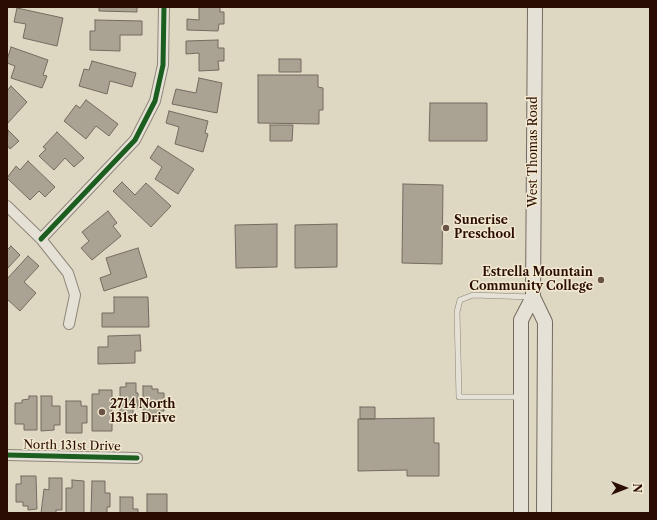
<!DOCTYPE html>
<style>
body{margin:0}
#map{position:relative;width:657px;height:520px;overflow:hidden;background:#ded7c2;font-family:"Libre Caslon Text",serif}
canvas{display:block}
.frame{position:absolute;inset:0;border:8px solid #2a0c03;pointer-events:none}
.north{position:absolute;left:605px;top:468px;width:40px;height:40px;-webkit-text-stroke:3px #f2e9cf;paint-order:stroke;rotate:90deg;font-size:11px;font-weight:700;line-height:16px;text-align:center;color:#2a0c03}
.north::after{content:'';display:block;margin:auto;width:14px;height:18px;background:#2a0c03;clip-path:polygon(50% 0,100% 100%,50% 72%,0 100%)}
</style>
<div id="map">
<canvas width="657" height="520"></canvas>
<div class="frame"></div>
<div class="north">N</div>
</div>
<script>
const ctx = document.querySelector('canvas').getContext('2d');
ctx.lineJoin = 'round';
function paint(path, color) { ctx.fillStyle = color; ctx.fill(path, 'evenodd'); }
const poly = rows => new Path2D(rows.map(r => 'M' + r).join(''));
function strokePath(path, color, width, dash) { ctx.strokeStyle = color; ctx.lineWidth = width; ctx.lineCap = dash ? 'butt' : 'round'; ctx.setLineDash(dash || []); ctx.stroke(path); }
function write(font, color, halo, rows, align = 'center') {
  ctx.font = font + ' "Libre Caslon Text",serif'; ctx.lineWidth = 3; ctx.setLineDash([]); ctx.textBaseline = 'middle'; ctx.strokeStyle = halo; ctx.fillStyle = color; for (const [text, x, y, turn = 0] of rows) {
    ctx.save(); ctx.translate(x, y); ctx.rotate((+turn || 0) * Math.PI / 180); ctx.textAlign = isNaN(turn) ? turn : align; if (halo) ctx.strokeText(text, 0, 0); ctx.fillText(text, 0, 0); ctx.restore();
  }
}
const building = poly([
 [99,7,137,7,137,12,99,11,99,7],
 [199,7,220,7,220,12,224,12,224,24,219,24,218,31,187,30,187,19,199,20,199,7],
 [17,8,63,18,57,46,23,38,26,24,14,22,17,8],
 [95,20,142,21,142,35,120,35,120,51,90,50,90,31,95,31,95,20],
 [218,40,218,48,224,48,224,61,218,61,219,70,199,71,199,53,186,54,186,41,218,40],
 [11,47,48,60,43,75,47,76,42,88,11,78,15,66,7,63,7,60,11,47],
 [279,59,301,59,301,72,279,72,279,59],
 [92,61,136,73,132,87,110,81,107,94,79,86,84,69,89,70,92,61],
 [258,75,318,75,318,87,323,88,323,110,319,110,319,124,258,123,258,75],
 [199,78,222,83,217,113,172,104,176,89,196,93,199,78],
 [11,86,27,102,7,124,7,91,11,86],
 [86,100,118,124,109,136,96,126,86,139,64,121,76,105,80,108,86,100],
 [430,103,487,103,487,141,429,141,430,103],
 [169,111,208,121,205,133,208,134,203,152,175,144,179,127,166,123,169,111],
 [270,125,293,125,292,141,270,141,270,125],
 [8,130,19,141,10,149,7,145,8,130],
 [57,132,84,158,74,167,65,158,54,170,39,156,46,149,43,147,57,132],
 [158,146,194,169,178,194,155,179,162,167,150,158,158,146],
 [28,161,55,187,45,197,39,191,30,200,7,178,16,166,20,170,28,161],
 [122,182,135,195,146,183,171,206,151,227,113,191,122,182],
 [403,184,443,185,442,264,402,263,403,184],
 [108,211,117,223,113,226,121,236,92,260,81,248,89,241,82,232,108,211],
 [277,224,277,267,236,268,235,225,277,224],
 [337,224,337,267,295,268,295,225,337,224],
 [11,246,20,255,7,269,7,250,11,246],
 [138,248,147,277,104,291,100,278,111,274,106,258,138,248],
 [28,256,39,266,24,282,36,293,20,311,7,299,7,279,28,256],
 [114,297,148,297,149,327,102,327,102,313,114,313,114,297],
 [140,335,141,351,135,351,135,363,98,364,98,347,108,347,108,336,140,335],
 [126,383,136,383,136,393,138,393,138,408,133,408,133,419,120,419,120,387,126,387,126,383],
 [143,386,152,386,152,389,158,389,158,393,164,393,164,411,159,411,159,420,143,420,143,386],
 [99,390,112,390,112,431,92,431,92,394,99,394,99,390],
 [29,396,37,396,37,430,24,430,24,424,15,424,15,403,22,403,22,400,29,399,29,396],
 [41,396,52,396,52,406,60,406,60,425,54,425,54,430,41,431,41,396],
 [66,401,81,401,81,406,87,406,87,423,82,423,82,433,66,433,66,401],
 [360,407,375,407,375,419,360,419,360,407],
 [434,418,434,443,439,443,439,476,407,476,407,470,358,471,358,419,434,418],
 [21,476,36,476,37,509,28,510,28,506,23,506,23,502,16,502,16,484,21,484,21,476],
 [49,478,62,478,62,510,56,510,56,513,41,513,44,489,49,490,49,478],
 [72,480,84,481,84,513,66,513,66,488,72,488,72,480],
 [92,481,105,481,105,493,110,493,110,507,107,507,107,513,91,513,92,481],
 [147,494,167,494,167,513,147,513,147,494],
 [120,497,133,497,133,509,138,509,138,513,120,513,120,497]
]);
paint(building, '#aaa394');
strokePath(building, '#746b60', 1);
const service = poly([
 [520,397,459,397,457,312,460,300,473,295,532,297]
]);
const minor = poly([
 [7,206,41,239,68,273,75,295,69,324],
 [41,239,135,140,155,101,163,65,164,7],
 [7,455,137,458]
]);
const secondary = poly([
 [535,7,533,297,545,322,544,513],
 [521,513,521,320,533,297]
]);
strokePath(service, '#8e8679', 6);
strokePath(minor, '#8e8679', 12);
strokePath(secondary, '#746b60', 16);
strokePath(service, '#e6e1d6', 5);
strokePath(minor, '#e6e1d6', 10);
strokePath(secondary, '#e6e1d6', 14);
strokePath(poly([
 [41,239,135,140,155,101,163,65,164,7],
 [7,455,137,458]
]), '#1b5e20', 5);
for (const [x, y, r, color] of [
 [446,228,4,"#695346"],
 [601,280,4,"#695346"],
 [102,412,4,"#695346"]
]) { const dot = new Path2D(); dot.arc(x, y, r, 0, 2 * Math.PI); ctx.fillStyle = color; ctx.fill(dot); strokePath(dot, '#f2e9cf', 1.5); }
write('12px', '#2a0c03', '#f2e9cf', [
 ["West Thomas Road",534,152,-90],
 ["North 131st Drive",72,446,1]
]);
write('bold 12px', '#2a0c03', '#f2e9cf', [
 ["Sunerise",454,221],
 ["Preschool",454,235],
 ["Estrella Mountain",593,273,"right"],
 ["Community College",593,287,"right"],
 ["2714 North",110,405],
 ["131st Drive",110,419]
], 'left');
</script>
